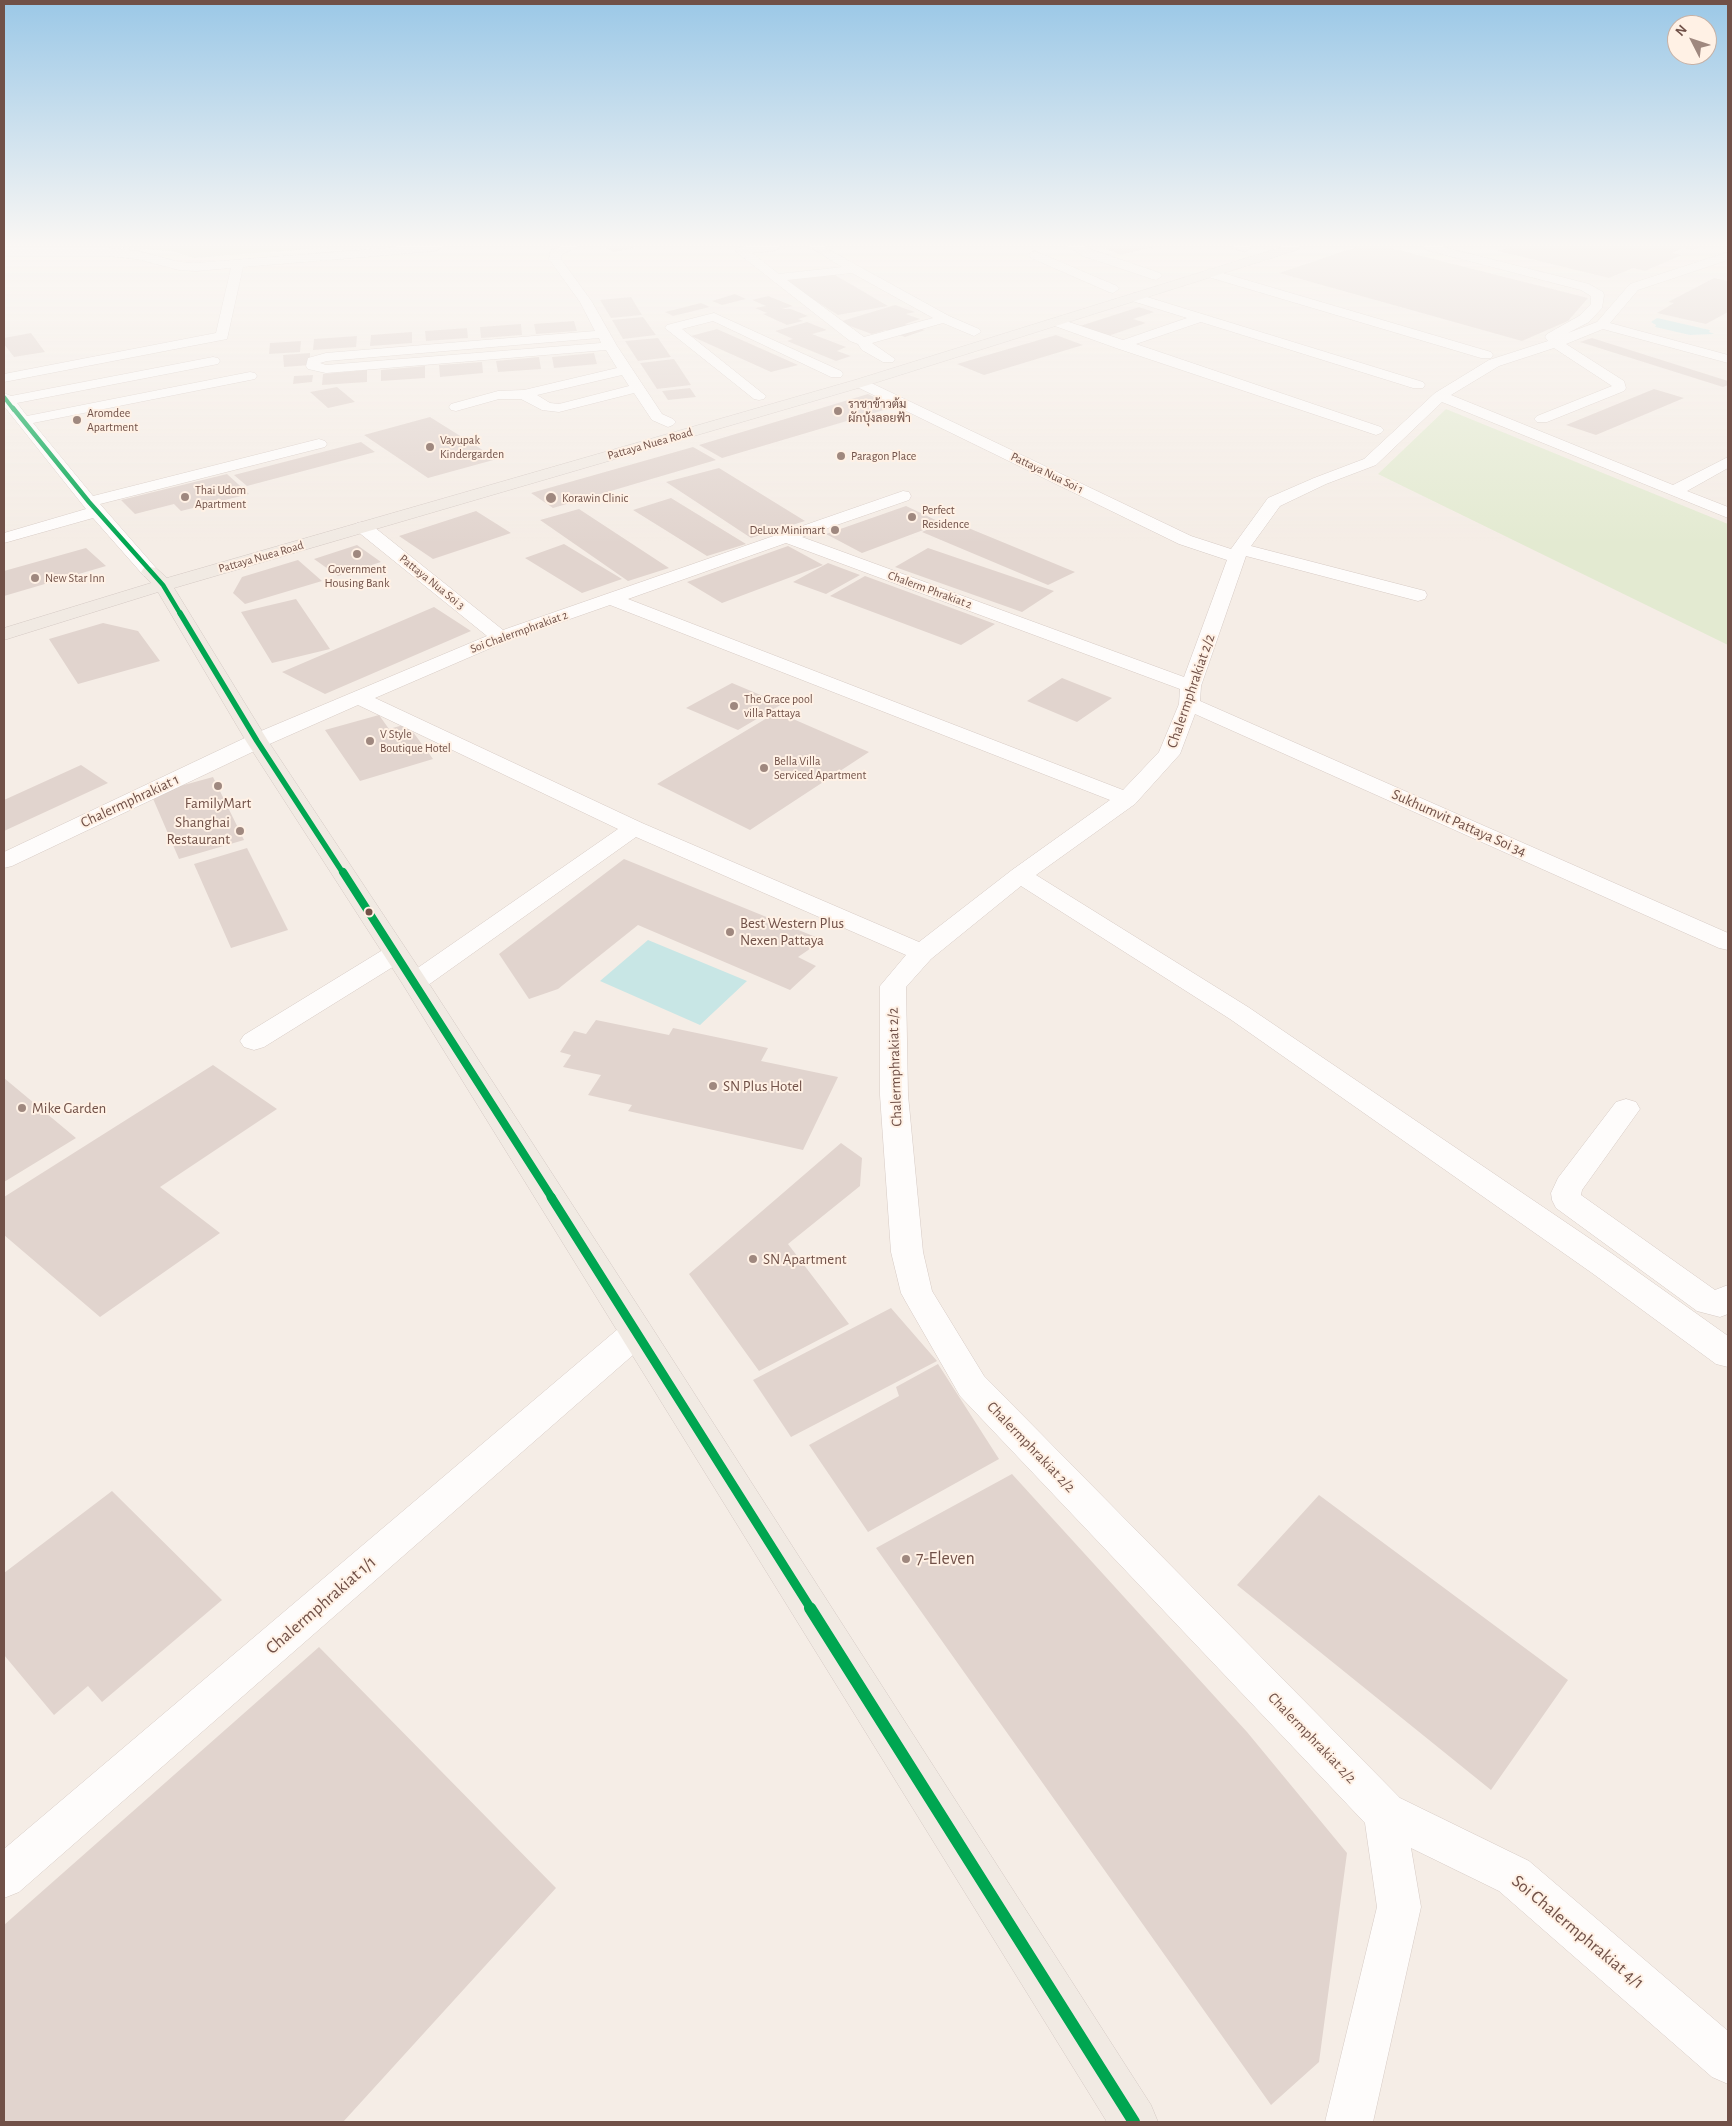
<!DOCTYPE html>
<meta charset="utf-8">
<style>
body{margin:0}
#map{position:relative;width:1732px;height:2126px;overflow:hidden;background:#f5ede6;font-family:"Alegreya Sans",sans-serif}
canvas{display:block}
.frame{position:absolute;inset:0;border:5px solid #715148;pointer-events:none}
.north{position:absolute;left:1667px;top:15px;width:50px;height:50px;box-sizing:border-box;background:#fff1e5;border:1px solid #c6b1a6;border-radius:50%;rotate:311deg;font-size:14px;font-weight:700;line-height:20px;text-align:center;color:#715148}
.north::after{content:'';display:block;margin:auto;width:18px;height:22px;background:#9f887f;clip-path:polygon(50% 0,100% 100%,50% 72%,0 100%)}
</style>
<div id="map">
<canvas width="1732" height="2126"></canvas>
<div class="frame"></div>
<div class="north">N</div>
</div>
<script>
const ctx = document.querySelector('canvas').getContext('2d');
ctx.lineJoin = 'round';
function paint(path, color) { ctx.fillStyle = color; ctx.fill(path, 'evenodd'); }
const poly = rows => new Path2D(rows.map(r => 'M' + r).join(''));
function strokePath(path, color, width, dash) { ctx.strokeStyle = color; ctx.lineWidth = width; ctx.lineCap = dash ? 'butt' : 'round'; ctx.setLineDash(dash || []); ctx.stroke(path); }
function write(font, color, halo, rows, align = 'center') {
  ctx.font = font + ' "Alegreya Sans",Sarabun,sans-serif'; ctx.lineWidth = 4; ctx.setLineDash([]); ctx.textBaseline = 'middle'; ctx.strokeStyle = halo; ctx.fillStyle = color; for (const [text, x, y, turn = 0] of rows) {
    ctx.save(); ctx.translate(x, y); ctx.rotate((+turn || 0) * Math.PI / 180); ctx.textAlign = isNaN(turn) ? turn : align; if (halo) ctx.strokeText(text, 0, 0); ctx.fillText(text, 0, 0); ctx.restore();
  }
}
paint(poly([
 [118,247,333,247,194,258,172,251],
 [1446,409,1728,524,1728,645,1378,474]
]), '#e3ead1');
paint(poly([
 [1657,318,1710,330,1709,332,1714,334,1690,335,1655,327,1656,325,1651,322],
 [648,940,747,981,700,1025,600,981]
]), '#c8e6e5');
paint(poly([
 [603,247,636,247,614,252],
 [1103,247,1153,247,1120,255],
 [1356,247,1386,247,1588,298,1568,321,1522,341,1279,273],
 [1511,247,1700,247,1692,250,1682,248,1671,253,1682,255,1645,271,1633,268,1609,278,1498,251],
 [830,272,888,306,838,315,782,280],
 [1714,278,1728,281,1728,312,1706,324,1657,313,1674,303,1668,302],
 [735,294,746,299,722,305,712,301],
 [768,296,793,306,782,309,791,309,808,316,798,319,803,321,787,325,763,314,767,313,755,308,766,306,752,300],
 [631,297,642,315,611,318,600,300],
 [701,303,710,307,673,316,665,312],
 [895,305,915,312,906,314,920,319,905,324,925,330,905,337,886,330,872,334,839,322],
 [1139,307,1154,312,1133,319,1146,323,1105,337,1077,327],
 [643,317,656,335,623,339,612,320],
 [574,321,577,331,536,334,534,324],
 [807,322,827,330,812,334,846,347,837,351,851,356,836,361,787,341,793,339,775,331],
 [521,324,522,335,481,338,480,327],
 [467,328,468,338,426,341,425,331],
 [717,329,798,365,771,372,691,336],
 [412,332,412,343,370,346,371,335],
 [31,333,45,352,14,357,4,344,4,338],
 [1056,335,1083,345,984,375,957,364],
 [357,336,356,347,313,350,314,339],
 [658,338,671,357,638,361,625,341],
 [1592,338,1728,381,1728,385,1723,387,1580,342],
 [301,341,300,352,269,354,270,343],
 [310,353,310,365,284,367,283,355],
 [594,353,597,364,554,368,552,357],
 [539,357,541,369,498,372,496,361],
 [674,359,691,385,657,389,640,363],
 [482,362,483,373,440,377,439,365],
 [425,366,425,378,381,381,381,370],
 [367,370,367,382,322,385,323,374],
 [313,375,312,382,293,384,294,376],
 [337,387,355,402,328,408,310,392],
 [690,388,696,397,668,400,662,391],
 [1654,389,1684,398,1596,435,1566,425],
 [868,394,894,407,722,458,699,445],
 [430,417,497,459,428,478,364,435],
 [361,442,375,452,247,486,234,475],
 [693,447,716,460,553,508,531,493],
 [719,468,805,521,751,538,666,482],
 [227,474,249,494,181,511,174,504,135,514,121,500],
 [671,498,746,544,707,556,633,510],
 [906,506,942,523,862,553,826,534],
 [579,509,669,568,628,581,540,520],
 [476,511,511,533,433,559,399,536],
 [949,520,1075,572,1048,585,922,532],
 [564,544,622,579,582,593,525,558],
 [357,545,381,562,338,576,314,559],
 [788,546,823,565,722,603,687,582],
 [86,548,106,566,4,596,4,571],
 [928,548,1054,591,1022,612,895,567],
 [298,560,322,581,245,604,233,593,242,577],
 [828,563,860,575,826,594,793,582],
 [865,576,995,624,961,645,830,596],
 [296,599,330,649,272,663,241,612],
 [434,607,471,631,325,694,282,672],
 [103,623,138,631,160,661,78,684,49,639],
 [1062,678,1112,698,1077,722,1027,701],
 [732,683,782,704,738,730,686,708],
 [777,712,869,752,750,830,657,784],
 [379,715,389,729,407,724,433,759,360,781,325,730],
 [81,765,108,783,4,831,4,800],
 [213,777,244,840,179,859,151,794],
 [247,848,288,930,231,948,194,864],
 [624,859,823,940,798,957,816,966,790,990,638,925,558,989,529,999,499,954],
 [596,1020,669,1035,673,1028,768,1048,761,1061,838,1077,803,1150,628,1111,632,1105,588,1095,601,1075,563,1067,571,1055,560,1052,574,1031,586,1034],
 [213,1065,277,1109,160,1187,220,1233,100,1317,4,1235,4,1197],
 [4,1078,76,1138,4,1182],
 [841,1143,862,1158,860,1186,788,1244,849,1324,759,1371,689,1274],
 [891,1308,937,1361,791,1437,753,1380],
 [938,1364,999,1459,868,1532,809,1445,899,1396,896,1387],
 [1012,1474,1247,1732,1347,1853,1319,2062,1271,2105,876,1548],
 [112,1491,222,1600,102,1702,88,1686,54,1715,4,1655,4,1573],
 [1319,1495,1568,1680,1491,1790,1237,1585],
 [319,1647,556,1888,343,2122,4,2122,4,1925]
]), '#e1d4ce');
const minor = poly([
 [398,247,442,247,436,251,243,267,227,339,4,382,4,374,216,333,231,268,196,271,179,270,137,259,109,256,4,256,4,248,109,248,138,251,179,262,196,263,398,247],
 [561,247,577,247,561,255,561,259,592,302,617,346,662,414,673,419,676,422,673,425,668,427,652,420,634,393,559,412,542,410,521,399,499,399,456,411,451,410,449,407,451,404,498,391,524,390,617,368,606,350,326,373,308,369,306,366,308,358,326,353,595,331,580,302,549,259,551,250,561,247],
 [599,338,601,343,326,365,320,363,327,361,599,338],
 [622,375,629,386,559,404,550,403,537,395,622,375],
 [747,247,779,247,777,250,773,251,752,253,779,274,842,267,810,247,824,247,949,316,979,329,981,332,974,336,943,323,872,343,895,359,893,362,883,362,862,350,858,344,850,341,735,251,737,248,747,247],
 [852,273,933,318,864,337,787,280,852,273],
 [1069,247,1084,247,1160,273,1162,276,1156,280,1152,279,1083,256,1069,247],
 [1235,247,1250,247,1251,248,1245,252,1237,250,1235,247],
 [1424,247,1443,247,1589,284,1603,292,1604,295,1602,308,1589,322,1568,333,1597,322,1630,284,1728,252,1728,260,1638,290,1610,323,1728,355,1728,363,1603,329,1566,344,1624,381,1626,388,1624,391,1547,422,1537,422,1534,419,1537,416,1612,386,1554,348,1499,366,1451,395,1673,485,1728,457,1728,468,1687,491,1728,507,1728,518,1442,402,1376,465,1326,484,1280,506,1251,546,1425,591,1427,595,1425,599,1418,601,1246,556,1201,686,1200,701,1728,933,1728,950,1719,948,1195,714,1180,754,1135,804,1036,875,1248,1007,1614,1255,1728,1336,1728,1367,1716,1364,1592,1273,1230,1019,1021,886,931,959,906,987,908,1095,923,1252,932,1291,984,1376,1400,1798,1529,1861,1728,2031,1728,2084,1712,2077,1499,1891,1411,1848,1421,1907,1373,2122,1325,2122,1377,1907,1365,1823,960,1396,906,1302,901,1293,891,1252,880,1095,880,986,906,955,636,837,424,988,415,990,406,988,402,982,406,976,618,829,358,705,265,746,12,866,4,868,4,852,249,736,487,636,357,531,354,527,357,523,363,522,369,523,503,630,903,491,909,492,911,496,909,500,802,537,1184,677,1227,560,1179,544,855,386,853,383,855,380,865,380,1191,536,1231,549,1268,498,1314,478,1364,459,1435,393,1489,360,1548,341,1545,337,1547,334,1579,316,1591,304,1591,296,1581,290,1426,250,1424,247],
 [786,543,1180,689,1179,704,1159,752,1123,790,628,599,786,543],
 [610,605,1110,800,1012,870,919,942,642,823,375,698,507,641,610,605],
 [1035,251,1117,286,1119,289,1113,293,1109,292,1031,258,1029,255,1031,252,1035,251],
 [1209,269,1491,352,1493,355,1491,358,1481,358,1205,276,1203,273,1209,269],
 [1134,293,1423,382,1425,385,1423,388,1413,388,1201,322,1136,344,1381,427,1384,430,1381,433,1376,435,1116,348,1052,325,1050,322,1057,318,1123,340,1187,318,1129,300,1128,297,1134,293],
 [714,313,841,371,843,374,841,377,831,377,713,321,682,329,766,396,764,399,759,400,754,399,665,328,667,325,714,313],
 [213,357,218,358,220,361,218,364,17,403,27,416,250,372,255,373,257,376,255,379,250,380,33,423,93,496,319,439,325,441,327,444,325,447,100,504,156,568,159,572,156,576,150,577,144,576,93,518,4,543,4,533,86,509,4,406,4,393,11,396,213,357],
 [395,946,404,948,408,954,404,960,264,1047,254,1050,244,1047,240,1041,244,1035,386,948,395,946],
 [1626,1099,1636,1102,1640,1109,1582,1190,1581,1195,1715,1290,1728,1285,1728,1314,1720,1317,1697,1311,1556,1208,1552,1200,1551,1193,1558,1178,1616,1102,1626,1099],
 [637,1319,649,1323,653,1332,649,1341,19,1892,4,1898,4,1849,625,1323,637,1319]
]);
const major = poly([
 [1282,247,1299,247,1297,250,865,386,174,588,268,741,424,976,649,1323,1151,2105,1158,2122,1107,2122,402,983,246,741,158,592,4,640,4,628,151,583,141,572,144,568,150,567,156,568,167,578,855,380,1282,247]
]);
strokePath(minor, '#d6cac4', 1);
strokePath(major, '#d4c9c4', 1);
paint(minor, '#fefcfb');
paint(major, '#f1eae3');
strokePath(poly([
 [4,397,14,410]
]), '#00a651', 4);
strokePath(poly([
 [13,408,89,502,163,585,181,615]
]), '#00a651', 4.5);
strokePath(poly([
 [180,613,257,741,343,873]
]), '#00a651', 5.5);
strokePath(poly([
 [343,872,552,1198]
]), '#00a651', 8);
strokePath(poly([
 [551,1197,811,1609]
]), '#00a651', 9);
strokePath(poly([
 [810,1608,1134,2122]
]), '#00a651', 12);
const sky = ctx.createLinearGradient(0, 0, 0, 544);
sky.addColorStop(0, '#9bc8e7');
sky.addColorStop(0.45, '#faf7f4');
sky.addColorStop(1, '#faf7f400');
ctx.fillStyle = sky;
ctx.fillRect(0, 0, 1732, 544);
for (const [x, y, r, color] of [
 [838,411,5,"#9f887f"],
 [77,420,5,"#9f887f"],
 [430,447,5,"#9f887f"],
 [841,456,5,"#9f887f"],
 [185,497,5,"#9f887f"],
 [551,498,6,"#9f887f"],
 [912,517,5,"#9f887f"],
 [835,530,5,"#9f887f"],
 [357,554,5,"#9f887f"],
 [35,578,5,"#9f887f"],
 [734,706,5,"#9f887f"],
 [370,741,5,"#9f887f"],
 [764,768,5,"#9f887f"],
 [218,786,5,"#9f887f"],
 [240,831,5,"#9f887f"],
 [369,912,4.5,"#715148"],
 [730,932,5,"#9f887f"],
 [713,1086,5,"#9f887f"],
 [22,1108,5,"#9f887f"],
 [753,1259,5,"#9f887f"],
 [906,1559,5,"#9f887f"]
]) { const dot = new Path2D(); dot.arc(x, y, r, 0, 2 * Math.PI); ctx.fillStyle = color; ctx.fill(dot); strokePath(dot, '#fff1e5', 2); }
write('12px', '#715148', '#fff1e5', [
 ["ราชาข้าวต้ม",848,404],
 ["ผักบุ้งลอยฟ้า",848,418],
 ["Aromdee",87,413],
 ["Apartment",87,427],
 ["Vayupak",440,440],
 ["Kindergarden",440,454],
 ["Paragon Place",851,456],
 ["Thai Udom",195,490],
 ["Apartment",195,504],
 ["Korawin Clinic",562,498],
 ["Perfect",922,510],
 ["Residence",922,524],
 ["DeLux Minimart",825,530,"right"],
 ["Government",357,569,"center"],
 ["Housing Bank",357,583,"center"],
 ["New Star Inn",45,578],
 ["The Grace pool",744,699],
 ["villa Pattaya",744,713],
 ["V Style",380,734],
 ["Boutique Hotel",380,748],
 ["Bella Villa",774,761],
 ["Serviced Apartment",774,775]
], 'left');
write('12px', '#715148', '#fff1e5', [
 ["Pattaya Nuea Road",650,444,-16],
 ["Pattaya Nua Soi 1",1047,473,26],
 ["Pattaya Nuea Road",261,557,-16],
 ["Pattaya Nua Soi 3",432,582,39],
 ["Chalerm Phrakiat 2",930,590,20],
 ["Soi Chalermphrakiat 2",519,632,-20]
]);
write('15px', '#715148', '#fff1e5', [
 ["Chalermphrakiat 2/2",1191,691,-71],
 ["Chalermphrakiat 1",130,801,-25],
 ["Sukhumvit Pattaya Soi 34",1459,823,24],
 ["Chalermphrakiat 2/2",895,1067,-92],
 ["Chalermphrakiat 2/2",1031,1447,46],
 ["Chalermphrakiat 2/2",1312,1738,46]
]);
write('15px', '#715148', '#fff1e5', [
 ["FamilyMart",218,803,"center"],
 ["Shanghai",230,822,"right"],
 ["Restaurant",230,839,"right"],
 ["Best Western Plus",740,923],
 ["Nexen Pattaya",740,940],
 ["SN Plus Hotel",723,1086],
 ["Mike Garden",32,1108],
 ["SN Apartment",763,1259]
], 'left');
write('18px', '#715148', '#fff1e5', [
 ["7-Eleven",916,1559]
], 'left');
write('18px', '#715148', '#fff1e5', [
 ["Chalermphrakiat 1/1",321,1605,-41],
 ["Soi Chalermphrakiat 4/1",1578,1932,40]
]);
</script>
